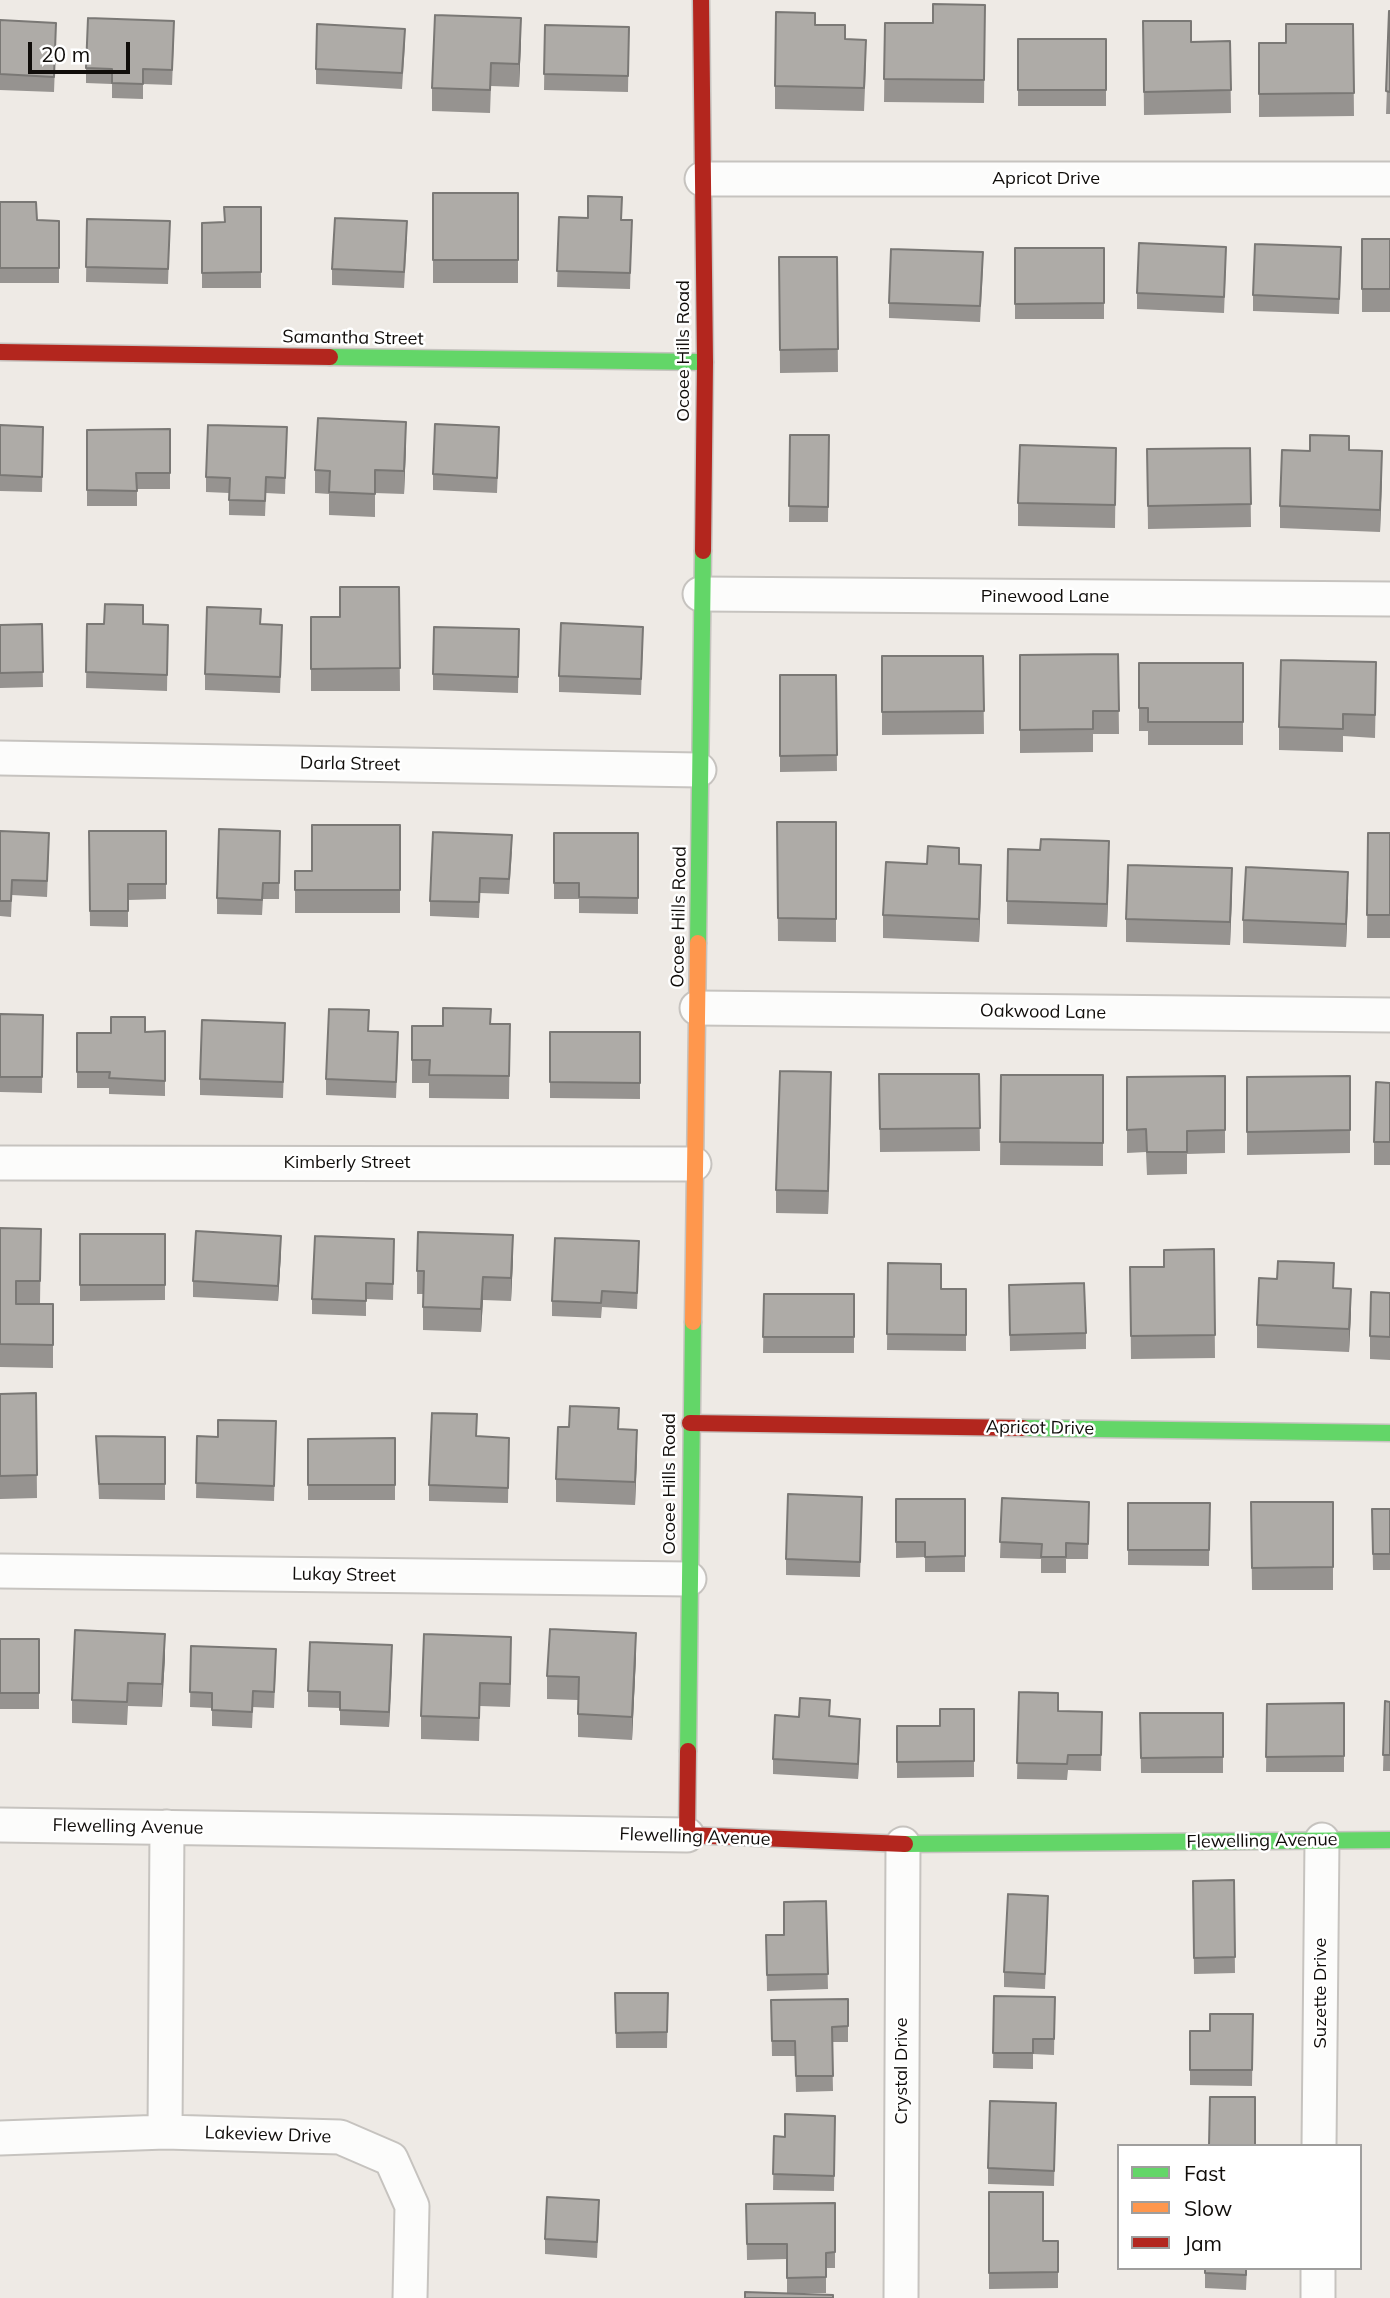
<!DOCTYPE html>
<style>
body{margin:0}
#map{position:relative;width:1390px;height:2298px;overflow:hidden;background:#eeeae5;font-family:Mulish,sans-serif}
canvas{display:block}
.legend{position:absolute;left:1117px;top:2144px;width:245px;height:126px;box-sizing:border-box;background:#fff;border:2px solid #9f9e9d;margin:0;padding:9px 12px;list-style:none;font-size:21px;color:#100d0a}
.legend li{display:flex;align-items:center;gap:14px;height:35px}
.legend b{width:35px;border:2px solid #9f9e9d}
.scale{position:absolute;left:28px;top:42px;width:102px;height:32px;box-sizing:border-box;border:4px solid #100d0a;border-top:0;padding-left:9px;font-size:21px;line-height:24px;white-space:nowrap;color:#100d0a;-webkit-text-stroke:5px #fff;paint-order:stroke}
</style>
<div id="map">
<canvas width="1390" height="2298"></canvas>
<ul class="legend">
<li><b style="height:9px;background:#63d668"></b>Fast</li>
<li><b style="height:9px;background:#ff974d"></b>Slow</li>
<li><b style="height:9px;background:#b3261e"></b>Jam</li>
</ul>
<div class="scale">20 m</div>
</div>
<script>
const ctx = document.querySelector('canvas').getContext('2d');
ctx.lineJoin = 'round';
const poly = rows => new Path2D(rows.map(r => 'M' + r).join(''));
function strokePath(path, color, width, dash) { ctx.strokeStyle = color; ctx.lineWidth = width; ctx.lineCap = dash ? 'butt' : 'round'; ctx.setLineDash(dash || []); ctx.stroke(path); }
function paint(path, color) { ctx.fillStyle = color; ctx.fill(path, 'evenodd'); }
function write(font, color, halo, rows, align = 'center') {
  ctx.font = font + ' Mulish,sans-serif'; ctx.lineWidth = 5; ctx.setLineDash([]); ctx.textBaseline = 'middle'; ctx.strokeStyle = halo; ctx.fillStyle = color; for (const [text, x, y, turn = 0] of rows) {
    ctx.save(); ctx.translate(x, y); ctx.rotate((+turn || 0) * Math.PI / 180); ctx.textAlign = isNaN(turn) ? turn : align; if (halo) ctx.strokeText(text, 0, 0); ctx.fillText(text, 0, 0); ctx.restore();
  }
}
const street = poly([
 [702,179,1390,179],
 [700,594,1390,599],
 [0,758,699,770],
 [697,1008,1390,1015],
 [0,1163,694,1164],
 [0,1571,689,1579],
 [0,1825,687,1835],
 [165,2132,167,1827],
 [0,2138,165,2132,340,2137,391,2159,412,2206,410,2298],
 [1319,2146,1322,1840],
 [901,2298,903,1844],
 [1318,2298,1318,2268]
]);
const fast = poly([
 [330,357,705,362],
 [698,943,703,551],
 [1023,1428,1390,1433],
 [688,1751,693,1322],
 [905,1844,1390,1840]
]);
const slow = poly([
 [693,1322,698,943]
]);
const jam = poly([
 [701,0,705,362,703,551],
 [0,352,330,357],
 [690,1423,1023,1428],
 [688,1751,687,1835,905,1844]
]);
strokePath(street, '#c6c3bf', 37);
strokePath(fast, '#c6c3bf', 19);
strokePath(slow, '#c6c3bf', 19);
strokePath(jam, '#c6c3bf', 19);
strokePath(street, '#fcfcfb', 33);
strokePath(fast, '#63d668', 16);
strokePath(slow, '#ff974d', 16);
strokePath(jam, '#b3261e', 16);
paint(poly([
 [985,5,984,103,884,102,885,23,933,23],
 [1390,11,1390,114,1386,114],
 [0,20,56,38,54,92,0,90],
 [1143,21,1191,42,1230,41,1231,113,1144,115],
 [1353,24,1354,116,1259,117,1259,43,1286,43],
 [545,25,629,27,628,92,544,90],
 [815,25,845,39,866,63,864,111,775,109,775,86],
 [174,37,172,85,143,84,143,99,112,98,112,84,86,83,86,68],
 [1018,39,1106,39,1106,106,1018,106],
 [521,41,519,87,491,86,490,113,432,111,432,88],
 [405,44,402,89,316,84,316,69],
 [433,193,518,193,518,283,433,283],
 [0,202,37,220,59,221,59,283,0,283],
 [261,207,261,288,202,288,202,223,224,222],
 [559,217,632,220,630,289,557,287],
 [87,219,170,221,168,284,86,282],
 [407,237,404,288,332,285,332,269],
 [1362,239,1390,239,1390,312,1362,312],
 [1015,248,1104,248,1104,319,1015,319],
 [779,257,837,257,838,372,780,373],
 [1226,263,1224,313,1137,309,1137,293],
 [1341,263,1339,314,1253,311,1253,295],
 [983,268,980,322,889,318,889,303],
 [0,425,43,442,42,492,0,491],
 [287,427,285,494,266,493,265,516,229,515,229,493,206,492,206,477],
 [170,429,170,489,137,489,137,506,87,506,87,430],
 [790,435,829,435,828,522,789,522],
 [499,443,497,493,433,490,433,474],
 [406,445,404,494,375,493,375,517,329,515,329,494,315,493,315,470],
 [1116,448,1115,528,1018,526,1018,503],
 [1250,448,1251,527,1148,529,1147,449],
 [1349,450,1382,474,1380,532,1280,528,1280,506,1310,451],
 [399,587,400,691,311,691,311,617,340,617],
 [42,624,43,687,0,688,0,625],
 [87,624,168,625,167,691,86,688],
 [261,624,282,641,280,693,205,690,205,674],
 [519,629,518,693,433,690,433,674],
 [643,642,641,695,559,692,559,676],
 [1118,654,1119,734,1093,734,1093,752,1020,753,1020,655],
 [882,656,983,656,984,734,882,735],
 [1139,663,1243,663,1243,745,1148,745,1148,731,1139,731],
 [780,675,836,675,837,771,780,772],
 [1376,685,1375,738,1343,736,1343,752,1279,750,1279,727],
 [777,822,836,822,836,942,778,941],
 [400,825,400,913,295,913,295,871,312,871],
 [0,831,49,849,47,897,12,895,11,917,0,916],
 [89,831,166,831,166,899,128,900,128,927,90,926],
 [280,831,279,899,263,899,262,915,217,914,217,898],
 [554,833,638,833,638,914,579,913,579,899,554,899],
 [1368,833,1390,833,1390,938,1367,938],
 [512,851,509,894,480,893,479,918,430,916,430,901],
 [927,864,959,864,981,888,979,942,883,938,883,915],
 [1109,864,1107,927,1007,924,1007,901],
 [1232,891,1230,945,1126,942,1126,919],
 [1348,894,1346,947,1243,943,1243,920],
 [0,1014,43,1015,42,1093,0,1092],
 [510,1024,509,1099,429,1098,429,1083,412,1083,412,1026,443,1026],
 [165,1031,165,1096,109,1094,109,1088,77,1088,77,1033],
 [550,1032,640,1032,640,1099,550,1098],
 [285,1038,283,1098,200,1095,200,1079],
 [398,1048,396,1098,326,1095,326,1079],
 [879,1074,979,1074,980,1151,880,1152],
 [1001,1075,1103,1075,1103,1166,1000,1165],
 [1225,1076,1225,1153,1187,1154,1187,1174,1147,1175,1146,1152,1127,1153,1127,1077],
 [1350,1076,1350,1153,1247,1155,1247,1077],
 [1390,1083,1390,1165,1374,1165,1374,1142],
 [831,1095,828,1214,776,1213,776,1190],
 [0,1228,41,1229,40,1304,53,1304,53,1368,0,1367],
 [80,1234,165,1234,165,1300,80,1301],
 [1214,1249,1215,1358,1131,1359,1130,1267,1164,1267],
 [281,1252,278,1301,193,1297,193,1281],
 [394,1254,393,1300,366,1299,366,1316,312,1314,312,1299],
 [639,1257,637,1309,602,1307,601,1318,552,1316,552,1301],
 [513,1258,511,1301,483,1300,481,1332,423,1330,423,1294,417,1294,417,1271],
 [888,1263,941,1289,966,1289,966,1351,887,1350],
 [1009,1285,1086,1333,1086,1349,1010,1351],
 [1334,1288,1351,1312,1349,1352,1257,1348,1257,1325],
 [1390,1293,1390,1360,1370,1359,1370,1336],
 [764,1294,854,1294,854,1353,763,1353],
 [36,1393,37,1498,0,1499,0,1394],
 [276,1421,274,1501,196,1498,197,1436,218,1437],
 [96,1436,165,1437,165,1500,99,1499],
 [476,1436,509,1438,508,1503,429,1501,429,1485],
 [395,1438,395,1500,308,1500,308,1439],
 [637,1453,635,1505,556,1502,556,1479],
 [1002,1498,1089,1502,1088,1559,1066,1559,1066,1573,1041,1573,1041,1559,1000,1558],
 [896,1499,965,1499,965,1572,925,1572,925,1557,896,1558],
 [1251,1502,1333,1502,1333,1590,1252,1590],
 [1128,1503,1210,1503,1209,1566,1128,1565],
 [1372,1509,1390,1509,1390,1570,1373,1570],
 [862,1512,860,1577,786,1575,786,1559],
 [0,1639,39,1639,39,1709,0,1709],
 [191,1646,276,1664,274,1708,253,1707,252,1728,212,1726,212,1708,190,1707],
 [636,1656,632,1740,578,1737,578,1700,547,1699,547,1676],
 [165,1657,162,1707,128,1706,127,1725,72,1723,72,1700],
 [511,1660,510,1707,480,1706,479,1741,421,1739,421,1716],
 [392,1661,389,1727,340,1725,340,1708,308,1707,308,1691],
 [1019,1692,1058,1711,1102,1712,1101,1771,1068,1770,1067,1780,1017,1779],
 [1385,1701,1390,1702,1390,1771,1383,1771],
 [1344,1703,1344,1772,1266,1772,1267,1704],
 [974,1709,974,1777,897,1778,897,1726,940,1726],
 [1140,1713,1223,1713,1223,1773,1141,1773],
 [830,1716,860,1734,858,1779,773,1774,773,1759,799,1717],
 [1234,1880,1235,1973,1194,1974,1193,1881],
 [826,1901,828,1989,767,1991,766,1935,784,1935],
 [1048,1912,1045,1989,1004,1987,1004,1972],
 [615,1993,668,1993,667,2048,616,2048],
 [994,1996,1055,1997,1054,2055,1033,2054,1033,2069,993,2068],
 [848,1999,848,2042,832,2042,833,2091,796,2092,795,2056,772,2056,771,2000],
 [1253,2014,1252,2086,1190,2085,1190,2031,1210,2031],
 [1056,2103,1054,2186,988,2184,988,2168],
 [835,2116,834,2191,773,2190,774,2136,785,2137],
 [989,2192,1043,2241,1058,2241,1058,2288,989,2289],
 [835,2203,835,2268,826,2268,826,2293,787,2293,787,2259,747,2260,746,2204],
 [599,2216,597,2258,545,2254,545,2239],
 [1205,2268,1247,2268,1246,2290,1205,2288]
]), '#969390');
paint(poly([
 [521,18,521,41,519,87,519,64],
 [406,422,406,445,404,494,404,471],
 [1382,451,1382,474,1380,532,1380,510],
 [1109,841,1109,864,1107,927,1107,904],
 [981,865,981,888,979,942,979,919],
 [1232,868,1232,891,1230,945,1230,922],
 [1348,872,1348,894,1346,947,1346,924],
 [831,1072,831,1095,828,1214,828,1191],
 [513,1235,513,1258,511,1301,511,1278],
 [281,1236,281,1252,278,1301,278,1286],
 [483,1277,483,1300,481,1332,481,1309],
 [1351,1289,1351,1312,1349,1352,1349,1329],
 [637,1430,637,1453,635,1505,635,1482],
 [636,1633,636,1656,632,1740,632,1717],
 [165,1634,165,1657,162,1707,162,1684],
 [511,1637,511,1660,510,1707,510,1684],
 [392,1645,392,1661,389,1727,389,1712],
 [860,1719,860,1734,858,1779,858,1764]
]), '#7a7875');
const building = poly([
 [933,4,985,5,984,80,884,79,885,23,933,23,933,4],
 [1389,11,1390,11,1390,92,1386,91,1389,11],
 [776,12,815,13,815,25,845,25,845,39,866,40,864,88,775,86,776,12],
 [435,15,521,18,519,64,491,63,490,90,432,88,435,15],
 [88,18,174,21,172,70,143,69,143,84,112,83,112,69,86,68,88,18],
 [0,20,56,23,54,77,0,74,0,20],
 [1143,21,1191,21,1191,42,1230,41,1231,90,1144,92,1143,21],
 [317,24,405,29,402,73,316,69,317,24],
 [1286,24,1353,24,1354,93,1259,94,1259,43,1286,43,1286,24],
 [545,25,629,27,628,76,544,74,545,25],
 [1018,39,1106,39,1106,90,1018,90,1018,39],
 [433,193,518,193,518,260,433,260,433,193],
 [588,196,622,197,621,220,632,220,630,273,557,271,559,217,588,218,588,196],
 [0,202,36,202,37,220,59,221,59,268,0,268,0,202],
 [224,207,261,207,261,272,202,273,202,223,225,222,224,207],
 [335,218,407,221,404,272,332,269,335,218],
 [87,219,170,221,168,269,86,267,87,219],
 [1362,239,1390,239,1390,289,1362,289,1362,239],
 [1139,243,1226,247,1224,297,1137,293,1139,243],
 [1255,244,1341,247,1339,299,1253,295,1255,244],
 [1015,248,1104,248,1104,303,1015,304,1015,248],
 [891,249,983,252,980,306,889,303,891,249],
 [779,257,837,257,838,349,780,350,779,257],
 [318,418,406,422,404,471,375,470,375,494,329,492,330,471,315,470,318,418],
 [435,424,499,427,497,478,433,474,435,424],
 [0,425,43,427,42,477,0,475,0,425],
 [208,425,287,427,285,478,266,477,265,501,229,500,230,478,206,477,208,425],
 [170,429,170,473,136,473,137,491,87,490,87,430,170,429],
 [790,435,829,435,828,507,789,506,790,435],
 [1310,435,1349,436,1349,450,1382,451,1380,510,1280,506,1282,450,1310,451,1310,435],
 [1020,445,1116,448,1115,505,1018,503,1020,445],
 [1250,448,1251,504,1148,506,1147,449,1250,448],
 [340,587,399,587,400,668,311,669,311,617,340,617,340,587],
 [105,604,143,605,143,624,168,625,167,675,86,672,87,624,104,624,105,604],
 [207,607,261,609,260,624,282,625,280,677,205,674,207,607],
 [561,623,643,627,641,679,559,676,561,623],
 [42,624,43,672,0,673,0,625,42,624],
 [434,627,519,629,518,677,433,674,434,627],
 [1118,654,1119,711,1093,711,1093,729,1020,730,1020,655,1118,654],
 [882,656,983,656,984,711,882,712,882,656],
 [1281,660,1376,662,1375,715,1343,714,1343,729,1279,727,1281,660],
 [1139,663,1243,663,1243,722,1148,722,1148,708,1139,708,1139,663],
 [780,675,836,675,837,755,780,756,780,675],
 [777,822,836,822,836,919,778,918,777,822],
 [312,825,400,825,400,890,295,890,295,871,312,871,312,825],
 [219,829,280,831,279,883,263,883,262,900,217,898,219,829],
 [0,831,49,833,47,881,12,880,11,901,0,901,0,831],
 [89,831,166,831,166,884,128,884,128,911,90,911,89,831],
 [433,832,512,835,509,879,480,878,479,902,430,901,433,832],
 [554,833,638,833,638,898,579,897,579,883,554,883,554,833],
 [1368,833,1390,833,1390,915,1367,915,1368,833],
 [1041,839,1109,841,1107,904,1007,901,1008,849,1040,850,1041,839],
 [928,846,959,848,959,864,981,865,979,919,883,915,886,862,927,864,928,846],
 [1128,865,1232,868,1230,922,1126,919,1128,865],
 [1246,867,1348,872,1346,924,1243,920,1246,867],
 [443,1008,491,1009,490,1024,510,1024,509,1076,429,1075,430,1060,412,1060,412,1026,443,1026,443,1008],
 [329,1009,369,1010,368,1031,398,1032,396,1082,326,1079,329,1009],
 [0,1014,43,1015,42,1077,0,1077,0,1014],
 [111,1017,145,1017,145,1032,165,1031,165,1081,109,1078,110,1072,77,1072,77,1033,111,1033,111,1017],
 [202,1020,285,1023,283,1082,200,1079,202,1020],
 [550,1032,640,1032,640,1083,550,1082,550,1032],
 [780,1071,831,1072,828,1191,776,1190,780,1071],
 [879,1074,979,1074,980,1128,880,1129,879,1074],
 [1001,1075,1103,1075,1103,1143,1000,1142,1001,1075],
 [1225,1076,1225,1130,1187,1131,1187,1152,1147,1152,1146,1129,1127,1130,1127,1077,1225,1076],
 [1350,1076,1350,1130,1247,1132,1247,1077,1350,1076],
 [1376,1082,1390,1083,1390,1142,1374,1142,1376,1082],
 [0,1228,41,1229,40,1281,16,1281,16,1304,53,1304,53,1345,0,1344,0,1228],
 [196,1231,281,1236,278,1286,193,1281,196,1231],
 [418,1232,513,1235,511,1278,483,1277,481,1309,423,1307,424,1271,417,1271,418,1232],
 [80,1234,165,1234,165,1285,80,1285,80,1234],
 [315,1236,394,1239,393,1284,366,1283,366,1301,312,1299,315,1236],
 [555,1238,639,1241,637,1293,602,1291,601,1303,552,1301,555,1238],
 [1214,1249,1215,1335,1131,1336,1130,1267,1164,1267,1164,1250,1214,1249],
 [1278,1261,1334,1263,1333,1288,1351,1289,1349,1329,1257,1325,1259,1278,1277,1279,1278,1261],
 [888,1263,941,1264,941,1289,966,1289,966,1335,887,1334,888,1263],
 [1084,1283,1086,1333,1010,1335,1009,1285,1084,1283],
 [1371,1292,1390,1293,1390,1337,1370,1336,1371,1292],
 [764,1294,854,1294,854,1337,763,1337,764,1294],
 [36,1393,37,1475,0,1476,0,1394,36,1393],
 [570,1406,619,1408,618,1429,637,1430,635,1482,556,1479,558,1427,569,1427,570,1406],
 [432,1413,477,1414,476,1436,509,1438,508,1488,429,1485,432,1413],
 [218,1420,276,1421,274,1486,196,1483,197,1436,218,1437,218,1420],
 [96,1436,165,1437,165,1484,99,1484,96,1436],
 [395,1438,395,1485,308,1485,308,1439,395,1438],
 [788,1494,862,1497,860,1562,786,1559,788,1494],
 [1002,1498,1089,1502,1088,1544,1066,1543,1066,1557,1041,1557,1042,1544,1000,1542,1002,1498],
 [896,1499,965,1499,965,1556,925,1557,925,1542,896,1542,896,1499],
 [1251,1502,1333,1502,1333,1567,1252,1568,1251,1502],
 [1128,1503,1210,1503,1209,1550,1128,1550,1128,1503],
 [1372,1509,1390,1509,1390,1554,1373,1554,1372,1509],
 [550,1629,636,1633,632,1717,578,1714,579,1677,547,1676,550,1629],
 [75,1630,165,1634,162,1684,128,1683,127,1702,72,1700,75,1630],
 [424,1634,511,1637,510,1684,480,1683,479,1718,421,1716,424,1634],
 [0,1639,39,1639,39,1693,0,1693,0,1639],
 [310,1642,392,1645,389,1712,340,1710,340,1692,308,1691,310,1642],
 [191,1646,276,1649,274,1692,253,1691,252,1712,212,1710,212,1693,190,1692,191,1646],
 [1019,1692,1058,1693,1058,1711,1102,1712,1101,1755,1068,1755,1067,1764,1017,1763,1019,1692],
 [800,1698,830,1700,829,1716,860,1719,858,1764,773,1759,775,1715,799,1717,800,1698],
 [1385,1701,1390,1702,1390,1755,1383,1755,1385,1701],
 [1344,1703,1344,1756,1266,1757,1267,1704,1344,1703],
 [940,1709,974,1709,974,1761,897,1762,897,1726,940,1726,940,1709],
 [1140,1713,1223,1713,1223,1757,1141,1758,1140,1713],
 [1234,1880,1235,1957,1194,1958,1193,1881,1234,1880],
 [1008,1894,1048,1896,1045,1974,1004,1972,1008,1894],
 [826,1901,828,1974,767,1975,766,1935,784,1935,784,1902,826,1901],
 [615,1993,668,1993,667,2032,616,2033,615,1993],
 [994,1996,1055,1997,1054,2039,1033,2039,1033,2053,993,2053,994,1996],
 [848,1999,848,2026,832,2027,833,2076,796,2076,795,2041,772,2041,771,2000,848,1999],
 [1210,2014,1253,2014,1252,2070,1190,2070,1190,2031,1210,2031,1210,2014],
 [1210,2097,1255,2097,1255,2146,1209,2146,1210,2097],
 [990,2101,1056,2103,1054,2171,988,2168,990,2101],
 [785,2114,835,2116,834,2176,773,2174,774,2136,785,2137,785,2114],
 [989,2192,1043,2192,1043,2241,1058,2241,1058,2272,989,2273,989,2192],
 [547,2197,599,2200,597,2242,545,2239,547,2197],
 [835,2203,835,2252,826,2253,826,2277,787,2278,787,2244,747,2244,746,2204,835,2203],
 [1205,2268,1246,2268,1246,2275,1205,2273,1205,2268],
 [745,2292,833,2295,833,2298,745,2298,745,2292]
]);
paint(building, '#aeaba7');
strokePath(building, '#7a7875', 2);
write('18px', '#100d0a', '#fff', [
 ["Apricot Drive",1046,179],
 ["Samantha Street",353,338,1],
 ["Ocoee Hills Road",684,351,-90],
 ["Pinewood Lane",1045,597],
 ["Darla Street",350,764,1],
 ["Ocoee Hills Road",679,917,-89],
 ["Oakwood Lane",1043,1012,1],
 ["Kimberly Street",347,1163],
 ["Apricot Drive",1040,1428,1],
 ["Ocoee Hills Road",670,1484,-90],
 ["Lukay Street",344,1575,1],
 ["Flewelling Avenue",128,1827,1],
 ["Flewelling Avenue",695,1837,2],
 ["Flewelling Avenue",1262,1841,-1],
 ["Suzette Drive",1321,1993,-90],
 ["Crystal Drive",902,2071,-90],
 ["Lakeview Drive",268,2135,2]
]);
</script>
